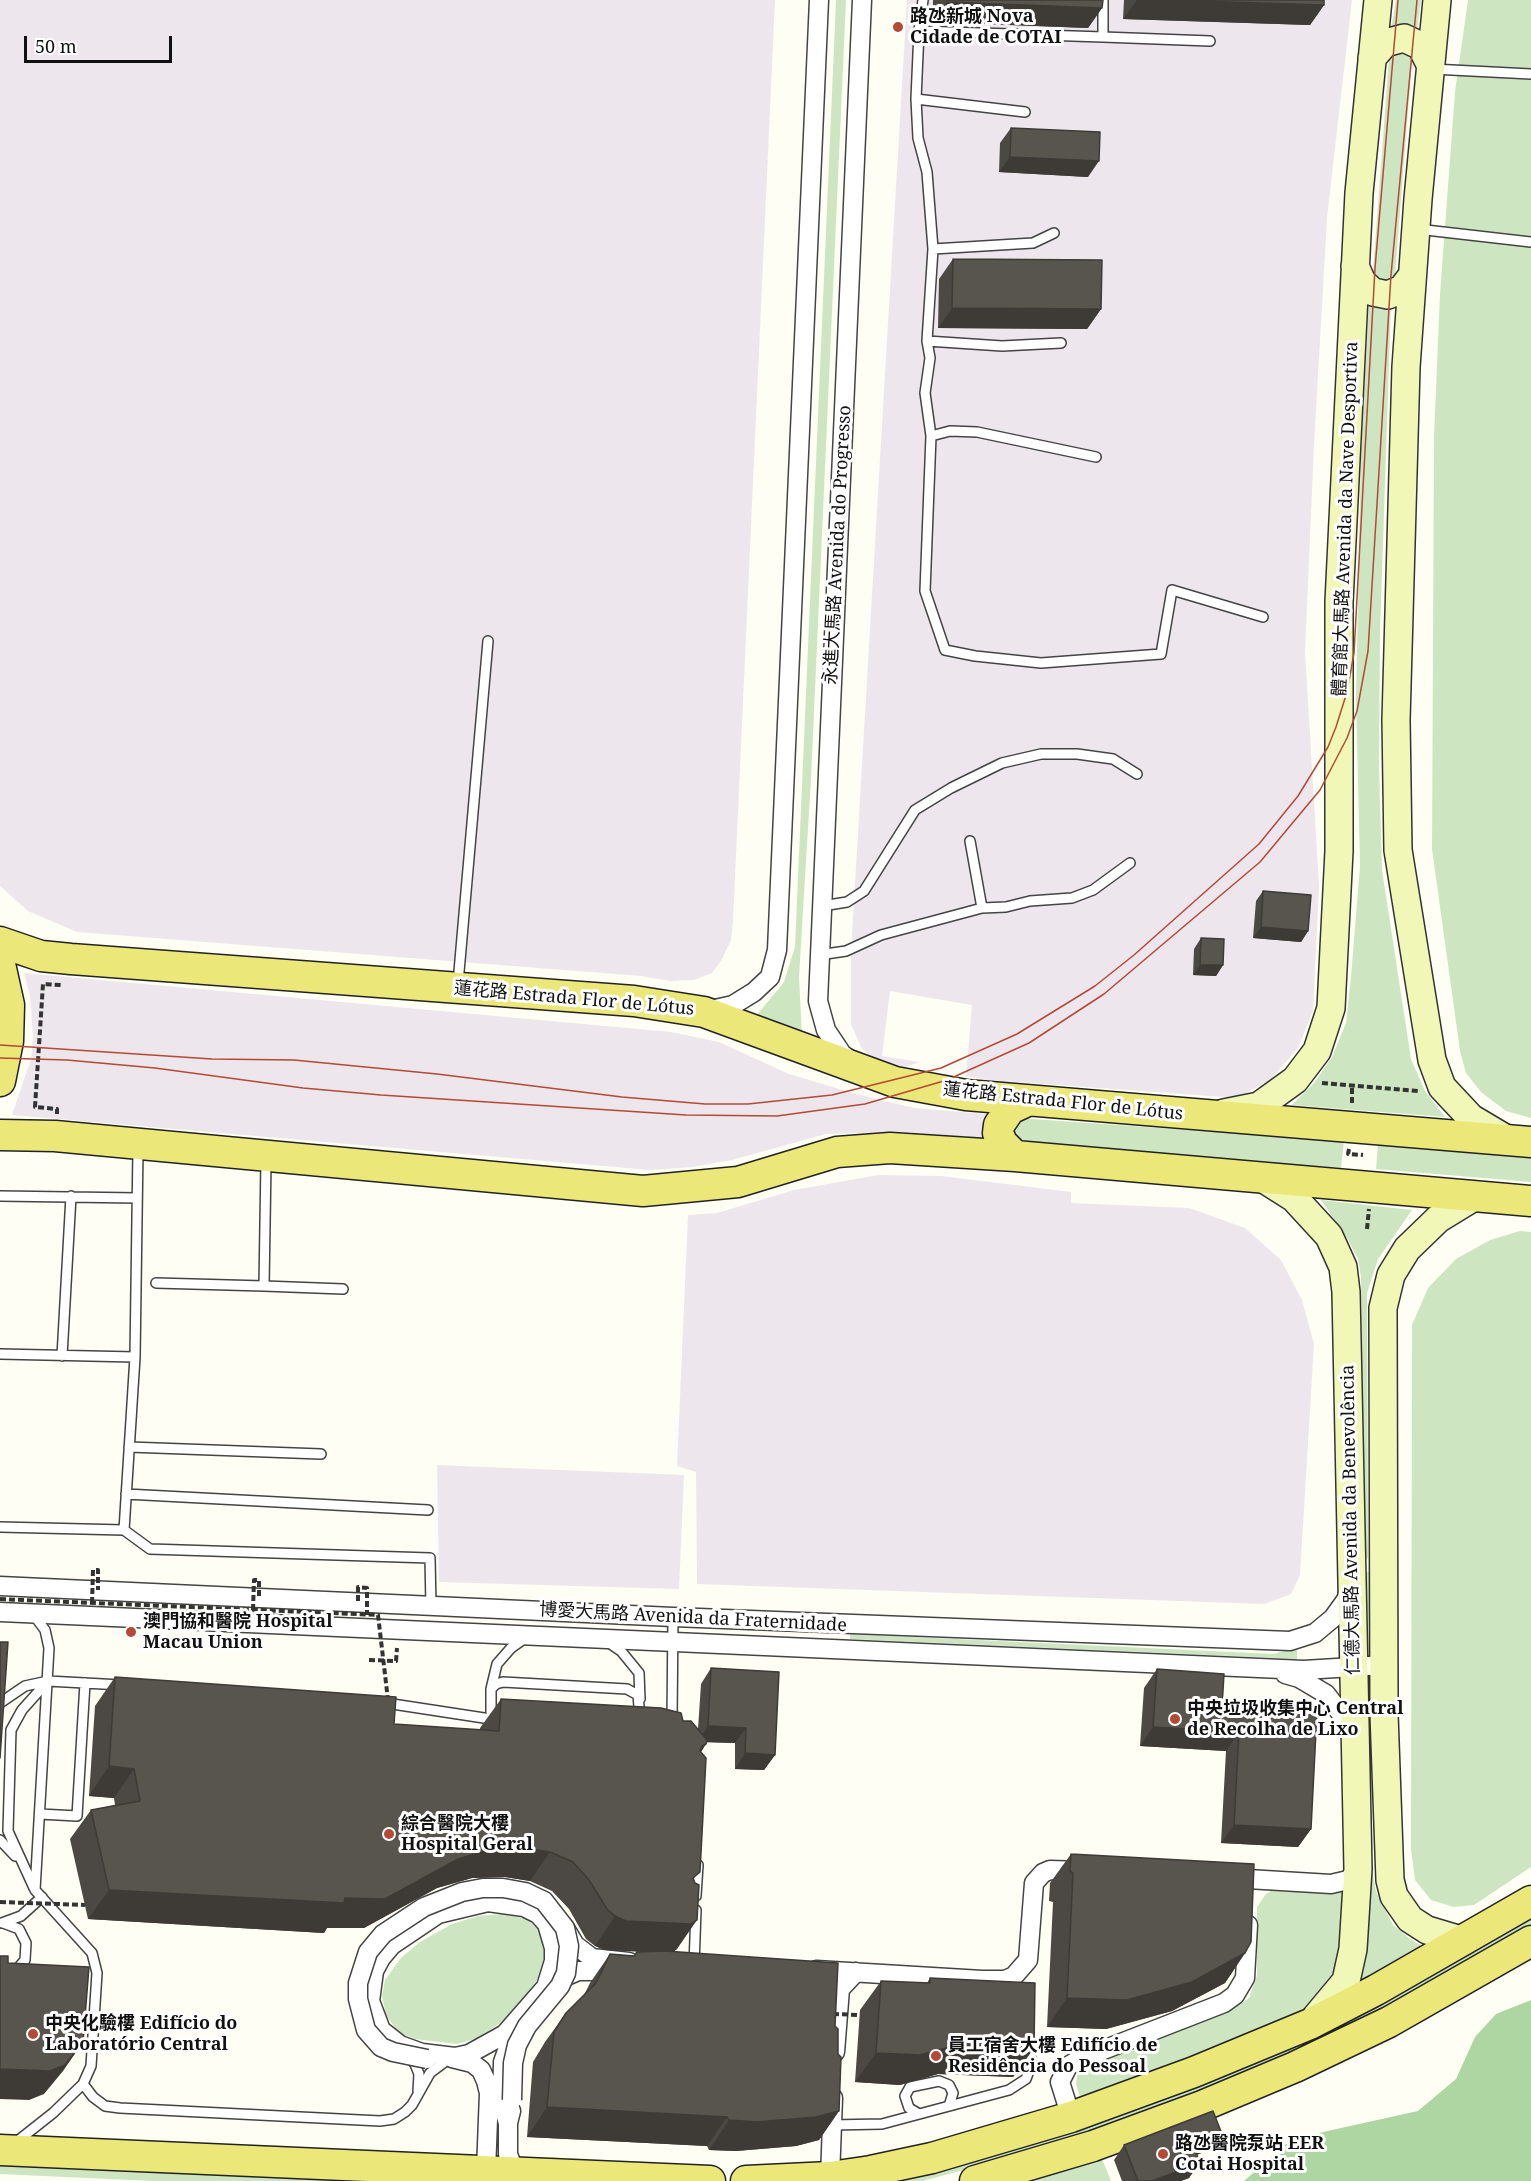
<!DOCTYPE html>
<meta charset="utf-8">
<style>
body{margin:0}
#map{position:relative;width:1531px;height:2181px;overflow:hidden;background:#fefef5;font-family:"Noto Serif",serif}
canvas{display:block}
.scale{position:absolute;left:24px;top:36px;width:148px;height:27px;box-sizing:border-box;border:3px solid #111;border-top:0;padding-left:8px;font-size:18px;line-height:21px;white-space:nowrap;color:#111;-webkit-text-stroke:4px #fff;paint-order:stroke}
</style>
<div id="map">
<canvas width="1531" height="2181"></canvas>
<div class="scale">50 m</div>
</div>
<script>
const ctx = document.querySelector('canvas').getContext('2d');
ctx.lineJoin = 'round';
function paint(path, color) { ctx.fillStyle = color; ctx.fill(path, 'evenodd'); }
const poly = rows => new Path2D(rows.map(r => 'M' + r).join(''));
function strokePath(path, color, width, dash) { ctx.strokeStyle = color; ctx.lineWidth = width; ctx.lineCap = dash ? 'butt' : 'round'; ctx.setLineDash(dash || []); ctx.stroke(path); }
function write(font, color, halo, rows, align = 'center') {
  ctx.font = font + ' "Noto Serif","Noto Sans SC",serif'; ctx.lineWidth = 6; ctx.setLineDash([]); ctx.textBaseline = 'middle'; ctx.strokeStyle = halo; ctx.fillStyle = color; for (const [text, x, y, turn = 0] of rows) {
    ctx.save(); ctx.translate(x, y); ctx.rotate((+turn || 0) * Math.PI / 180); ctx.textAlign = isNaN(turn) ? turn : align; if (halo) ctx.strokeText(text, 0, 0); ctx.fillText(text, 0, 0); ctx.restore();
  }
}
paint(poly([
 [0,0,775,0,733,921,731,940,722,959,712,973,694,980,670,981,641,976,77,932,28,911,0,886],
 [907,0,1352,0,1327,218,1314,445,1305,652,1319,886,1313,1011,1298,1048,1271,1079,1238,1098,988,1080,966,1076,972,1005,890,991,882,1056,920,1062,899,1069,877,1064,861,1047,851,1024,851,952],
 [24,973,671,1032,719,1042,789,1074,856,1094,914,1108,987,1114,986,1138,902,1132,826,1134,732,1160,692,1167,650,1170,12,1115,31,1059,33,1037,30,996],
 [878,1175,941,1176,1071,1192,1071,1203,1189,1208,1245,1228,1281,1260,1302,1300,1314,1344,1300,1575,1291,1594,1264,1604,697,1584,696,1472,677,1466,688,1215,717,1213,794,1190],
 [437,1465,684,1475,679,1589,439,1582]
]), '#eee6ed');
paint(poly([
 [836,0,846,0,811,779,799,977,802,1035,756,1016,784,982,795,947],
 [1396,0,1421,0,1417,32,1405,24,1391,29],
 [1468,0,1531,0,1531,1118,1506,1111,1481,1092,1466,1073,1460,1051,1432,849,1434,437,1440,294,1455,92],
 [1393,50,1410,51,1412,60,1395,275,1385,283,1375,278,1373,273,1389,58],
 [1369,299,1379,309,1384,309,1391,303,1380,632,1379,768,1382,870,1411,1059,1425,1091,1445,1117,1292,1105,1314,1083,1332,1057,1346,1023,1351,977,1360,866,1356,697,1361,452],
 [1018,1118,1344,1141,1341,1168,1017,1143,1008,1123],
 [1378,1145,1531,1158,1531,1182,1376,1169],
 [1321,1200,1412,1210,1378,1259,1367,1293,1368,1558,1364,1559,1361,1277,1358,1259,1347,1238],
 [1520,1231,1531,1232,1531,1867,1474,1905,1454,1907,1431,1900,1415,1880,1411,1849,1412,1325,1428,1288,1456,1259,1490,1240],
 [1364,1572,1370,1572,1368,1649,1366,1652],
 [850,1634,1274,1654,1297,1647,1297,1659,850,1639],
 [1362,1721,1369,1721,1372,1870,1376,1892,1393,1925,1409,1938,1430,1951,1353,1991],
 [1273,1890,1350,1892,1344,1965,1302,2015,1081,2101,1076,2084,1078,2071,1235,2008,1249,1998,1257,1975,1257,1907,1266,1894],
 [1531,1912,1531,1926,1384,2011,1302,2051,1084,2137,923,2181,863,2181,1079,2126],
 [504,1914,526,1919,537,1928,546,1944,546,1966,515,2014,475,2039,457,2044,415,2039,398,2032,386,2015,382,1996,385,1980,401,1958,420,1942,452,1924,478,1916],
 [1102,2159,1111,2181,1034,2181],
 [0,2162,454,2181,153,2181,0,2174]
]), '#cde6c1');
paint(poly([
 [1531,2000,1531,2181,1244,2181,1286,2144,1314,2134,1418,2111,1456,2079,1475,2037,1496,2014]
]), '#aed6a2');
const service = poly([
 [923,0,919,31,1103,37,1103,0],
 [919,31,916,99,918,138,927,172,933,249,1033,243,1054,233],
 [1103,37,1210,41],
 [1432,69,1531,74],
 [916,99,1025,112],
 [1417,229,1531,242],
 [933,249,927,341,1002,346,1061,343],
 [927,341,930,358,925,393,931,436,950,431,977,432,1096,457],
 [931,436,925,591,945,650,975,656,1041,663,1161,654,1172,590,1263,617],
 [970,841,982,908],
 [822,906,847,902,864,891,915,810,951,788,1002,763,1041,754,1077,754,1113,759,1137,774],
 [819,955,846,951,881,935,982,908,1006,907,1030,901,1072,898,1093,890,1130,863],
 [458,983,488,641],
 [0,1196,137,1198],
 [156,1283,264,1286,266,1161],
 [264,1286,343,1289],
 [0,1354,135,1357,138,1149],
 [62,1356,71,1196],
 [129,1447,321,1454],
 [126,1494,428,1510],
 [0,1527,124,1530,150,1549,430,1558,431,1606],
 [124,1530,135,1357],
 [608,1642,621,1651,639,1673,640,1699],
 [491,1689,497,1664,511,1648,525,1638],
 [0,1703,25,1686,48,1681,121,1685],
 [386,1703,497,1720],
 [496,1720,491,1712,491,1689,496,1684,503,1682,627,1689,638,1695,640,1718],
 [672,1720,673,1617],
 [40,1814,77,1816,85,1683],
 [0,1840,15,1856],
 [34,1888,8,1831,11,1730,22,1710,48,1681],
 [696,1896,698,1865],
 [2,1923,21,1916,42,1897],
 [3,1923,19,1929,26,1943,25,1960,14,1973],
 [694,1965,696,1910],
 [409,2057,415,2064,419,2074,418,2091],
 [83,2084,93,2097,105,2106,120,2108,380,2121,394,2119,405,2112,412,2105,430,2073,446,2061],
 [919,2114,909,2108,905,2096,910,2087,939,2081,949,2085,953,2093,949,2106],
 [832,2125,882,2124,1009,2090,1026,2079,1030,2068,1031,2042],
 [15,2143,53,2113,83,2084,91,2066,97,1973,92,1953,35,1890,49,1648,45,1630,33,1614]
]);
const minor = poly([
 [706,1011,733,1005,754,992,770,977,777,950,819,0],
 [853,1062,842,1054,826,1030,818,1001,862,0],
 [0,1586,673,1617,1290,1641,1315,1633,1333,1618,1346,1600,1350,1588],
 [0,1612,1304,1670,1385,1665],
 [1285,1674,1299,1678,1326,1694,1345,1719,1351,1736],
 [1231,1878,1331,1884,1348,1880,1358,1869],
 [488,1902,524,1907,538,1914,547,1924,554,1948,554,1961,546,1987,505,2034,469,2054,455,2057,422,2053,400,2045,381,2030,370,2001,374,1971,381,1958,392,1945,438,1914,488,1902],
 [565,1928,575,1945,592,1958,629,1962],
 [816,1970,982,1980,1005,1980,1014,1976,1028,1960,1034,1883,1043,1873,1050,1870,1084,1871],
 [555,1981,578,1971,612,1971],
 [835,2052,840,1989,856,1972],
 [452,2058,472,2063,481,2070,486,2081,489,2093,486,2171],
 [511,2111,508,2123,508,2154,512,2165,526,2172],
 [1071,2117,1060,2082,1068,2066,1080,2059,1224,2003,1235,1995,1245,1978,1248,1925],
 [508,2123,502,2104,503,2062,515,2028],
 [830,2177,833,2098]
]);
const secondary = poly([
 [1437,0,1418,199,1406,367,1396,720,1398,850,1432,1060,1442,1087,1471,1118,1508,1140],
 [1372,58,1385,43,1404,38,1421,46,1430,64],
 [1355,266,1362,282,1373,292,1388,295,1402,289,1411,277],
 [1224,1113,1259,1106,1295,1080,1317,1051,1331,1008,1339,851,1339,602,1359,193,1378,0],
 [1264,1179,1294,1198,1329,1236,1343,1267,1346,1292,1358,1869,1353,1949,1346,1981,1316,2017],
 [1464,1941,1427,1930,1410,1919,1394,1896,1390,1880,1384,1714,1383,1308,1391,1275,1407,1249,1438,1219,1474,1197]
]);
const primary = poly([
 [0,942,41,956,71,959,634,1001,704,1012,895,1082,966,1095,1531,1142],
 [0,964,9,1005,8,1041,0,1081],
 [0,1135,55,1136,643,1191,738,1182,837,1152,890,1148,1015,1156,1531,1201],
 [1015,1156,1002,1143,998,1133,999,1125,1010,1109,1025,1102],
 [0,2150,710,2181],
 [746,2181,830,2177,871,2171,932,2158,1071,2117,1194,2072,1310,2024,1376,1990,1531,1901],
 [975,2181,1093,2146,1202,2106,1295,2067,1389,2022,1531,1941]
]);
strokePath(service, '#444', 12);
strokePath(minor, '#444', 21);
strokePath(secondary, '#333', 30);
strokePath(primary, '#222', 33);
strokePath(poly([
 [1322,1083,1419,1091],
 [1352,1103,1352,1086],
 [57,1114,57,1109,35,1107,43,984,61,985],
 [1349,1149,1348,1154,1363,1155],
 [1367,1229,1369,1209],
 [369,1660,396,1661,397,1648]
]), '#333', 4, [6, 3]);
strokePath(service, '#fff', 9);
strokePath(minor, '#fff', 18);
strokePath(secondary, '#f1f7b7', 27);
strokePath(primary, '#ebe778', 30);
strokePath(poly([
 [0,1045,212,1059,294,1060,437,1074,622,1097,705,1104,748,1104,832,1095,941,1068,1017,1034,1095,986,1134,955,1259,844,1298,796,1328,747,1336,727,1347,692,1354,653,1375,268,1398,0],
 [0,1058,67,1060,155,1068,303,1088,381,1095,686,1115,777,1116,865,1104,947,1080,1029,1043,1104,994,1260,862,1320,790,1347,738,1357,711,1368,651,1391,275,1417,0]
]), '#b44935', 1.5);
const minorBridge = poly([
 [427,2059,393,2052,381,2047,366,2030,358,1999,358,1983,368,1952,383,1934,424,1907,462,1892,483,1888,503,1888,525,1892,544,1901,565,1928,569,1946,566,1973,560,1986,527,2026,517,2045,513,2063,512,2100]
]);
strokePath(minorBridge, '#444', 21, []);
strokePath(poly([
 [0,1599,378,1615,388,1700],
 [358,1601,358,1587,367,1588,367,1615],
 [92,1603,93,1570,98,1570,98,1590],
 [253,1610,254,1580,259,1580,259,1598],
 [0,1902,85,1905],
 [833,2014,860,2015]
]), '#333', 4, [6, 3]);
strokePath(minorBridge, '#fff', 18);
paint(poly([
 [933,0,1103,0,1102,8,1088,28,933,22],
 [1124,0,1324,0,1324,5,1310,25,1123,19],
 [1011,128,1088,177,999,172,1000,143],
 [953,259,1101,309,1087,329,938,328,939,279],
 [1263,891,1308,931,1301,942,1253,938,1256,901],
 [1201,938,1223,965,1216,976,1193,975,1194,949],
 [711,1668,775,1755,764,1770,735,1769,735,1743,707,1742,706,1744,701,1752,694,1880,677,1949,673,1952,835,2026,838,2054,839,2111,819,2140,796,2146,736,2151,709,2150,707,2146,527,2137,533,2062,545,2042,566,2013,584,1995,590,1983,610,1954,634,1956,648,1952,605,1950,595,1946,586,1939,569,1909,552,1891,530,1881,505,1877,472,1878,437,1888,364,1928,327,1928,324,1933,88,1919,70,1839,91,1810,115,1805,114,1798,89,1796,95,1706,115,1677,394,1724,480,1730,480,1728,501,1699,683,1721,698,1729,701,1684],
 [1157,1669,1222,1707,1311,1829,1298,1847,1221,1843,1226,1751,1140,1746,1144,1688],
 [1071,1854,1245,1953,1225,1983,1172,2011,1106,2029,1047,2027,1053,1902,1049,1901,1050,1883],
 [930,1978,1034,2048,1013,2077,938,2074,900,2085,855,2082,860,2010,881,1981,927,1983],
 [1222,2134,1211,2149,1197,2155,1189,2178,1181,2181,1122,2181,1114,2160,1124,2145]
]), '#4c4843');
paint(poly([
 [1137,0,1164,0,1324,5,1310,25,1123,19],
 [947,2,1102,8,1088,28,933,22],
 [1010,157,1099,161,1088,177,999,172],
 [952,308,1101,309,1087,329,938,328],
 [1261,927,1308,931,1301,942,1253,938],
 [1200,965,1223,965,1216,976,1193,975],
 [708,1726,746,1728,735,1743,698,1742],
 [1153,1727,1239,1732,1226,1751,1140,1746],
 [706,1744,686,1773,702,1746],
 [745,1753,775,1755,764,1770,735,1769],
 [109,1766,134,1769,114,1798,89,1796],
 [1234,1825,1311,1829,1298,1847,1221,1843],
 [525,1848,550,1852,530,1881,505,1877,472,1878,437,1888,364,1928,327,1928,324,1933,88,1919,109,1890,345,1898,458,1859,492,1849],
 [615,1916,697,1920,677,1949,671,1953,605,1950,595,1946],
 [1245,1953,1225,1983,1172,2011,1106,2029,1047,2027,1067,1998],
 [83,2042,63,2071,44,2094,29,2100,0,2099,0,2069],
 [958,2045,1034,2048,1013,2077,938,2074,900,2085,855,2082,876,2053],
 [547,2107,727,2117,707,2146,527,2137],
 [839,2111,819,2140,796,2146,736,2151,709,2150,729,2120],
 [1222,2134,1211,2149,1182,2160,1193,2145],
 [1200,2163,1189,2178,1181,2181,1152,2181]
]), '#3e3b37');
const building = poly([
 [947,0,1103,0,1102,8,947,2,947,0],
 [1164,0,1324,0,1324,5,1164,0],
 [1011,128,1100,132,1099,161,1010,157,1011,128],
 [953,259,1102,260,1101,309,952,308,953,259],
 [1263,891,1311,895,1308,931,1261,927,1263,891],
 [1201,938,1224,939,1223,965,1200,965,1201,938],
 [0,1642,8,1642,0,1758,0,1642],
 [711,1668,779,1672,775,1755,745,1753,746,1728,708,1726,711,1668],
 [1157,1669,1224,1674,1222,1707,1317,1712,1311,1829,1234,1825,1239,1732,1153,1727,1157,1669],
 [115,1677,396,1697,394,1724,499,1731,501,1699,661,1708,681,1713,683,1721,691,1721,707,1740,706,1744,702,1746,700,1751,706,1758,700,1872,693,1878,695,1883,699,1885,697,1920,691,1924,626,1921,615,1916,607,1909,589,1880,573,1862,550,1852,525,1848,492,1849,458,1859,385,1899,345,1898,344,1903,109,1890,91,1810,140,1801,134,1769,109,1766,115,1677],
 [1071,1854,1254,1864,1251,1942,1245,1953,1192,1982,1127,2000,1067,1998,1073,1873,1070,1871,1071,1854],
 [665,1951,838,1963,835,2026,838,2029,838,2054,841,2057,839,2111,816,2117,757,2122,729,2120,727,2117,547,2107,554,2032,566,2013,596,1983,610,1954,634,1956,637,1952,665,1951],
 [0,1956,8,1956,8,1963,89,1967,83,2042,65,2065,50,2071,0,2069,0,1956],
 [930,1978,1035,1983,1034,2048,958,2045,920,2055,876,2053,881,1981,930,1983,930,1978],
 [1213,2111,1222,2134,1193,2145,1200,2163,1152,2181,1138,2181,1124,2145,1213,2111]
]);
paint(building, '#58544e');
strokePath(building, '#3e3b37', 1.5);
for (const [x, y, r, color] of [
 [898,27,6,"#b44935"],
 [131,1632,6,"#b44935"],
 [1175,1719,6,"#b44935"],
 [389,1834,6,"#b44935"],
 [33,2034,6,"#b44935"],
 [936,2056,6,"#b44935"],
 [1163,2154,6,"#b44935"]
]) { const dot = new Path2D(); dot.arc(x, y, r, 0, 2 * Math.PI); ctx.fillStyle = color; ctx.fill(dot); strokePath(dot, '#fff', 2); }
write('bold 18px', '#111', '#fff', [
 ["路氹新城 Nova",910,17],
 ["Cidade de COTAI",910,38],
 ["澳門協和醫院 Hospital",143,1622],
 ["Macau Union",143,1643],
 ["中央垃圾收集中心 Central",1187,1709],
 ["de Recolha de Lixo",1187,1730],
 ["綜合醫院大樓",401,1824],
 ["Hospital Geral",401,1845],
 ["中央化驗樓 Edifício do",45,2024],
 ["Laboratório Central",45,2045],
 ["員工宿舍大樓 Edifício de",948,2046],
 ["Residência do Pessoal",948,2067],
 ["路氹醫院泵站 EER",1175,2144],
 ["Cotai Hospital",1175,2165]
], 'left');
write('18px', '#111', '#fff', [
 ["體育館大馬路 Avenida da Nave Desportiva",1346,519,-88],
 ["永進大馬路 Avenida do Progresso",838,545,-87],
 ["蓮花路 Estrada Flor de Lótus",574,999,5],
 ["蓮花路 Estrada Flor de Lótus",1063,1102,6],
 ["仁德大馬路 Avenida da Benevolência",1351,1520,-91],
 ["博愛大馬路 Avenida da Fraternidade",693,1618,3]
]);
</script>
